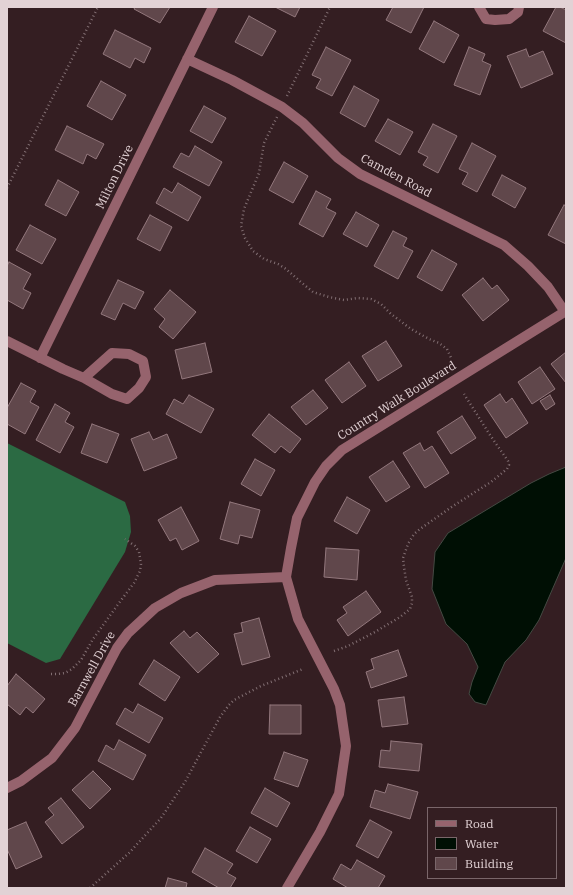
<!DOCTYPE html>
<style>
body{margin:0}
#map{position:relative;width:573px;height:895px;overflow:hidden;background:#341e22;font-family:"IBM Plex Serif",serif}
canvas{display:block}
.frame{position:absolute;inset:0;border:8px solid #e2d2d5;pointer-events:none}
.legend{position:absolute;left:427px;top:807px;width:130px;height:72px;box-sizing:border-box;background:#341e22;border:1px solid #7a666a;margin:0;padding:5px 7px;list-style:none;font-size:12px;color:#e2d2d5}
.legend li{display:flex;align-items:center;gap:8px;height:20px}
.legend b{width:20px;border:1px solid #7a666a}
</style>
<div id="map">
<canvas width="573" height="895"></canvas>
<div class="frame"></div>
<ul class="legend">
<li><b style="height:5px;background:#96636d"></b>Road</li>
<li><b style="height:11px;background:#000f04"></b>Water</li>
<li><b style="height:11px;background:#60474b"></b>Building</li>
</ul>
</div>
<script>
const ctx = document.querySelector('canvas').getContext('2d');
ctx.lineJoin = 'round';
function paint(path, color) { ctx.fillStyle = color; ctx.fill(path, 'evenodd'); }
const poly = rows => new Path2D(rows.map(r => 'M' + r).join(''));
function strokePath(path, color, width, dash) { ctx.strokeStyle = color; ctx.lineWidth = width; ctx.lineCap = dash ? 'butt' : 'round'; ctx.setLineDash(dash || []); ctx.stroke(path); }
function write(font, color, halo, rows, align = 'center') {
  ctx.font = font + ' "IBM Plex Serif",serif'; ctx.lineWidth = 3; ctx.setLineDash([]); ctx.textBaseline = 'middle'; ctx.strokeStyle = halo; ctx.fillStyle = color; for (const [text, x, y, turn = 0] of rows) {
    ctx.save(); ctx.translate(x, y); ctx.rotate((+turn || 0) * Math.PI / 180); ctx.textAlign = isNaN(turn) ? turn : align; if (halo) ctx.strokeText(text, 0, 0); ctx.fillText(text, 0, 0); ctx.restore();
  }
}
paint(poly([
 [7,443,125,502,130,516,131,532,125,552,60,659,46,663,7,643]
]), '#2b6a43');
const water = poly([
 [566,467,566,558,539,620,526,640,505,662,486,705,475,702,469,694,472,682,478,667,467,644,446,624,432,589,435,552,448,533,531,483,549,474,566,467]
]);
paint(water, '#000f04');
strokePath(water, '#444a43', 1);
const building = poly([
 [135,7,170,7,160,23,134,9,135,7],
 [275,7,300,7,295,17,275,7],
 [393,7,424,7,411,33,386,20,393,7],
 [556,7,560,7,566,10,566,43,543,31,556,7],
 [249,16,276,31,262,56,235,42,249,16],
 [434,21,459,35,444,63,419,49,434,21],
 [115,30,151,48,144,63,135,58,130,68,103,54,115,30],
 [326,47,351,60,332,96,316,88,321,79,312,75,326,47],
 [469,47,485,54,482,61,491,65,480,95,454,85,469,47],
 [526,49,529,57,543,51,553,74,521,88,507,56,526,49],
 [101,81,126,95,112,120,87,106,101,81],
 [354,86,379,100,365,127,340,113,354,86],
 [204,106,226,118,212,143,190,131,204,106],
 [388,119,413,132,400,155,375,141,388,119],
 [433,124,457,136,438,173,423,165,428,157,418,152,433,124],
 [67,126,104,144,96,159,87,154,83,164,55,150,67,126],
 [472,143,496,156,477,192,462,184,468,173,459,169,472,143],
 [195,146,222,162,209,186,173,167,181,153,189,157,195,146],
 [284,162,308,176,293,203,269,190,284,162],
 [502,175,526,188,515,208,492,195,502,175],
 [58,180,79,192,66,216,45,205,58,180],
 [178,183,201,197,188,221,156,203,164,188,172,193,178,183],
 [316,191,331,199,326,208,336,213,323,237,299,224,316,191],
 [564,205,566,206,566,244,548,235,564,205],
 [356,212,379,225,367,247,343,234,356,212],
 [150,215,172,227,160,251,137,239,150,215],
 [30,225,56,239,42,264,16,250,30,225],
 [393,231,407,238,403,246,413,251,398,279,374,266,393,231],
 [432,250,457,264,442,291,417,277,432,250],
 [9,262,31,274,23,289,31,293,23,309,7,300,7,266,9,262],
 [483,278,492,289,497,285,509,300,483,321,462,295,483,278],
 [118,280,144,292,135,309,123,303,115,320,101,314,118,280],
 [170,290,196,312,173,339,159,327,165,319,154,309,170,290],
 [386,341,402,366,378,381,362,356,386,341],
 [205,343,212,372,182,379,175,350,205,343],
 [566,352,566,383,551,364,566,352],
 [349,362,366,386,342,403,325,380,349,362],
 [540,367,555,389,532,404,518,382,540,367],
 [21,383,36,391,30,402,39,407,25,434,7,424,7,408,21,383],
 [313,390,328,408,306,425,291,407,313,390],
 [500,394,506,403,512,398,528,423,506,438,484,405,500,394],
 [189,395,214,409,201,433,166,414,174,399,183,404,189,395],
 [550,395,555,404,546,410,540,401,550,395],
 [55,404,70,413,65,422,74,427,60,453,36,440,55,404],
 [269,414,301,439,290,453,281,446,275,453,252,435,269,414],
 [462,416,476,438,451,454,437,432,462,416],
 [92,424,119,434,107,463,81,453,92,424],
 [149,432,153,440,167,434,177,458,144,471,131,439,149,432],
 [420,443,424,451,432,446,449,473,425,488,403,453,420,443],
 [255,459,275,470,261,496,241,484,255,459],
 [393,461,410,487,386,502,369,477,393,461],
 [347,497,370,510,357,534,334,521,347,497],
 [230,502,260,510,252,538,240,535,238,544,220,539,230,502],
 [181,507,199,541,182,550,176,538,170,541,158,520,181,507],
 [326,548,359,550,357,580,324,577,326,548],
 [366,591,381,612,348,636,337,620,347,613,343,607,366,591],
 [259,618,270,657,242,665,234,634,243,632,241,623,259,618],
 [184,631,190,638,197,632,219,654,198,673,170,643,184,631],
 [398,650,407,676,371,688,366,672,374,669,371,659,398,650],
 [154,660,180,677,165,701,139,684,154,660],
 [16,674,45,699,33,713,26,707,20,715,7,704,7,686,16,674],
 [404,697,408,724,382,727,378,700,404,697],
 [138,704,163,718,149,743,116,724,125,708,133,713,138,704],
 [270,705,301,705,301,734,269,734,270,705],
 [119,740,146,755,133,780,98,761,106,745,114,750,119,740],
 [391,741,422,744,419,771,379,767,381,750,390,751,391,741],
 [284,752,308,760,298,787,274,779,284,752],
 [93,771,111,789,90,809,72,790,93,771],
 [388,784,418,792,410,819,370,807,375,790,385,793,388,784],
 [265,788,290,803,277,827,251,813,265,788],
 [61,798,84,827,62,844,45,822,54,815,48,808,61,798],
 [370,820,392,832,378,858,356,846,370,820],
 [26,822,42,857,16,869,7,849,7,830,26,822],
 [250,827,271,839,257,863,236,851,250,827],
 [205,848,233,864,227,873,236,878,230,888,219,888,192,872,205,848],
 [357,860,385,876,378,888,348,888,333,879,341,864,351,870,357,860],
 [168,878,187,883,186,888,165,888,168,878]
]);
paint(building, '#60474b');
strokePath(building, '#93787d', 1);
strokePath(poly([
 [287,96,330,7],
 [277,117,264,143,259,173,244,209,241,226,245,238,253,251,264,259,278,264,286,269,302,283,313,292,329,297,344,300,358,298,371,299,381,304,391,314,411,329,429,339,439,343,447,349,452,360],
 [7,188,98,7],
 [334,651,348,646,375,632,400,617,410,609,412,603,412,597,406,580,404,567,403,558,408,544,414,534,420,529,453,506,491,482,507,469,509,465,508,461,490,435,464,394],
 [51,674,58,674,65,673,72,669,81,660,93,639,122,599,134,583,140,571,141,564,139,552,135,546,125,539],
 [90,888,129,853,161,818,185,782,220,717,229,705,234,700,261,686,303,669]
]), '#826f73', 2.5, [1, 3]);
strokePath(poly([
 [479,7,486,19,495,20,509,19,518,12,519,7],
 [187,59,232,80,282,107,303,123,338,158,360,174,504,245,528,266,548,287,565,312],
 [7,341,63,369,84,378,112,394,127,399,139,388,146,377,143,361,129,354,112,353,84,378],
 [40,358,213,7],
 [7,788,21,781,52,758,75,728,117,648,128,633,155,608,181,593,215,580,286,577],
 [287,888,320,832,339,794,346,746,340,705,334,689,298,619,286,577,291,548,297,518,315,482,326,466,342,450,566,311]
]), '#96636d', 10);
write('12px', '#e2d2d5', '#341e22', [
 ["Camden Road",396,176,28],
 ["Milton Drive",115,177,-64],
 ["Country Walk Boulevard",397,401,-32],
 ["Barnwell Drive",92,669,-61]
]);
</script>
